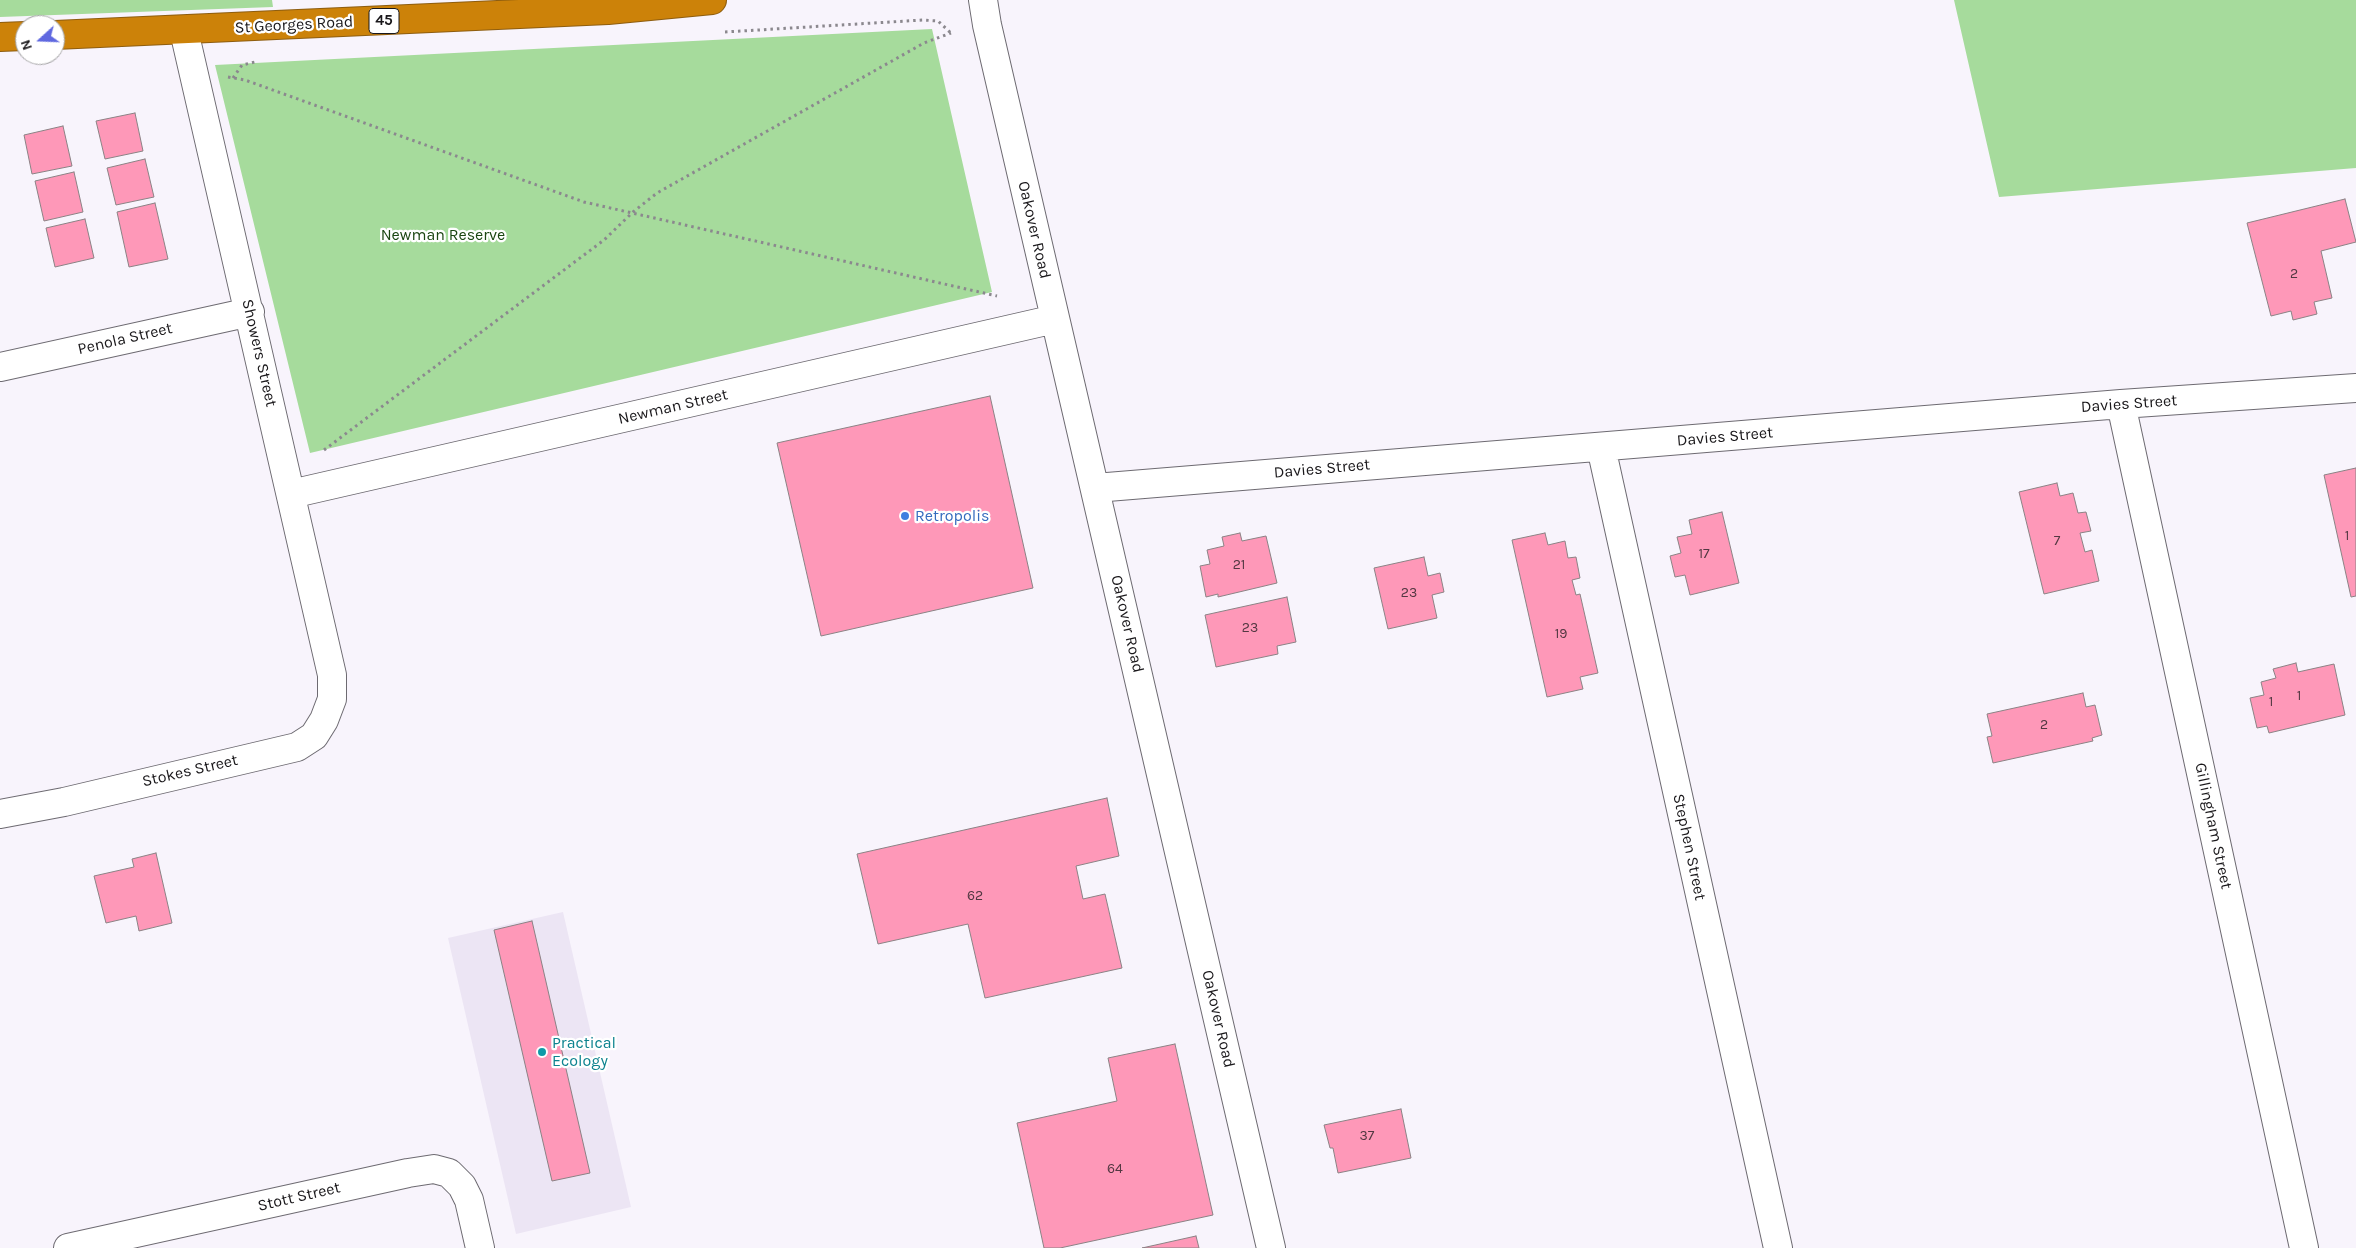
<!DOCTYPE html>
<style>
body{margin:0}
#map{position:relative;width:2356px;height:1248px;overflow:hidden;background:#f8f4fc;font-family:Karla,sans-serif}
canvas{display:block}
.north{position:absolute;left:15px;top:15px;width:50px;height:50px;box-sizing:border-box;background:#fff;border:1px solid #a3a3a4;border-radius:50%;rotate:250deg;font-size:14px;font-weight:700;line-height:20px;text-align:center;color:#1a181b}
.north::after{content:'';display:block;margin:auto;width:18px;height:22px;background:#5f68e0;clip-path:polygon(50% 0,100% 100%,50% 72%,0 100%)}
</style>
<div id="map">
<canvas width="2356" height="1248"></canvas>
<div class="north">N</div>
</div>
<script>
const ctx = document.querySelector('canvas').getContext('2d');
ctx.lineJoin = 'round';
function paint(path, color) { ctx.fillStyle = color; ctx.fill(path, 'evenodd'); }
const poly = rows => new Path2D(rows.map(r => 'M' + r).join(''));
function strokePath(path, color, width, dash) { ctx.strokeStyle = color; ctx.lineWidth = width; ctx.lineCap = dash ? 'butt' : 'round'; ctx.setLineDash(dash || []); ctx.stroke(path); }
function write(font, color, halo, rows, align = 'center') {
  ctx.font = font + ' Karla,sans-serif'; ctx.lineWidth = 4.5; ctx.setLineDash([]); ctx.textBaseline = 'middle'; ctx.strokeStyle = halo; ctx.fillStyle = color; for (const [text, x, y, turn = 0] of rows) {
    ctx.save(); ctx.translate(x, y); ctx.rotate((+turn || 0) * Math.PI / 180); ctx.textAlign = isNaN(turn) ? turn : align; if (halo) ctx.strokeText(text, 0, 0); ctx.fillText(text, 0, 0); ctx.restore();
  }
}
paint(poly([
 [563,912,631,1207,516,1234,448,938]
]), '#ece5f4');
paint(poly([
 [0,0,272,0,273,7,0,17],
 [1954,0,2356,0,2356,168,1999,197],
 [932,29,992,292,310,453,215,65]
]), '#a6db9c');
const building = poly([
 [135,113,143,151,105,159,96,121,135,113],
 [63,126,72,166,32,174,24,135,63,126],
 [145,159,154,197,116,205,107,168,145,159],
 [74,172,83,212,44,221,35,181,74,172],
 [2345,199,2356,242,2321,251,2332,298,2314,302,2317,314,2293,320,2291,311,2271,316,2247,223,2345,199],
 [155,203,168,259,129,267,117,212,155,203],
 [85,219,94,258,55,267,46,228,85,219],
 [990,396,1033,588,821,636,777,443,990,396],
 [2356,468,2356,596,2351,597,2324,475,2356,468],
 [2057,483,2060,496,2073,493,2078,513,2086,512,2091,531,2080,533,2085,552,2092,550,2099,581,2044,594,2019,492,2057,483],
 [1722,512,1739,583,1690,595,1685,575,1675,577,1670,556,1681,553,1677,537,1692,534,1689,520,1722,512],
 [1240,533,1242,541,1266,536,1277,583,1218,597,1218,594,1206,597,1200,566,1210,564,1207,550,1224,546,1222,537,1240,533],
 [1545,533,1548,545,1565,541,1568,558,1576,557,1580,578,1572,580,1576,595,1580,594,1598,673,1580,677,1583,689,1547,697,1512,540,1545,533],
 [1424,557,1428,576,1440,573,1444,592,1432,595,1437,618,1388,629,1374,568,1424,557],
 [1287,597,1296,642,1277,646,1278,654,1216,667,1205,615,1287,597],
 [2296,663,2298,672,2334,664,2345,715,2269,733,2267,726,2257,728,2250,698,2264,695,2261,682,2276,678,2273,669,2296,663],
 [2083,693,2086,707,2095,705,2102,735,2092,738,2093,741,1993,763,1987,737,1992,736,1987,714,2083,693],
 [1107,798,1119,856,1076,866,1083,899,1105,894,1122,968,985,998,968,924,878,944,857,854,1107,798],
 [156,853,172,923,139,931,136,916,106,923,94,876,134,867,132,859,156,853],
 [532,921,590,1173,552,1181,494,930,532,921],
 [1175,1044,1213,1215,1060,1248,1044,1248,1017,1123,1117,1101,1108,1058,1175,1044],
 [1401,1109,1411,1158,1338,1173,1333,1148,1330,1148,1324,1125,1401,1109],
 [1196,1236,1199,1248,1142,1248,1196,1236]
]);
paint(building, '#fe98b8');
strokePath(building, '#8b8285', 1);
const street = poly([
 [983,0,987,25,1271,1248],
 [0,367,250,312],
 [2121,404,2304,1248],
 [1601,447,1778,1248],
 [1095,488,2121,404,2356,388],
 [291,494,1055,319],
 [0,814,64,802,297,747,314,736,324,720,332,699,332,675,184,31],
 [68,1248,408,1173,434,1169,449,1173,462,1186,469,1200,480,1248]
]);
const highway = poly([
 [55,35,608,10,712,0],
 [0,37,25,36]
]);
strokePath(street, '#6d6a71', 30);
strokePath(highway, '#8e5d0f', 30);
strokePath(poly([
 [725,32,923,20,938,21,953,35],
 [228,77,245,80,584,202,997,296],
 [233,78,242,65,255,62],
 [324,450,604,240,633,212,657,193,924,43,951,33]
]), '#8b888e', 3, [2.5, 4]);
strokePath(street, '#fff', 28);
strokePath(highway, '#cc8209', 28);
for (const [x, y, r, color] of [
 [905,516,5,"#3f7fe0"],
 [542,1052,5,"#0f9aa8"]
]) { const dot = new Path2D(); dot.arc(x, y, r, 0, 2 * Math.PI); ctx.fillStyle = color; ctx.fill(dot); strokePath(dot, '#fff', 2); }
write('14px', '#533842', null, [
 ["2",2294,274],
 ["1",2347,536],
 ["7",2057,541],
 ["17",1704,554],
 ["21",1239,565],
 ["23",1409,593],
 ["23",1250,628],
 ["19",1561,634],
 ["1",2299,696],
 ["1",2271,702],
 ["2",2044,725],
 ["62",975,896],
 ["37",1367,1136],
 ["64",1115,1169]
]);
for (const [x, y, w] of [
 [384,21,30]
]) { const box = new Path2D(); box.roundRect(x - w / 2, y - 12.5, w, 25, 4); ctx.fillStyle = '#fff'; ctx.fill(box); strokePath(box, '#1a181b', 1); }
write('bold 15px', '#1a181b', null, [
 ["45",384,21]
]);
write('16px', '#1a181b', '#fff', [
 ["St Georges Road",294,25,-3],
 ["Oakover Road",1034,230,77],
 ["Penola Street",125,339,-13],
 ["Showers Street",259,353,77],
 ["Davies Street",2129,404,-4],
 ["Newman Street",673,407,-13],
 ["Davies Street",1725,437,-5],
 ["Davies Street",1322,469,-5],
 ["Oakover Road",1127,624,77],
 ["Stokes Street",190,771,-13],
 ["Gillingham Street",2213,826,78],
 ["Stephen Street",1689,847,78],
 ["Oakover Road",1218,1019,77],
 ["Stott Street",299,1197,-13]
]);
write('16px', '#1b4612', '#fff', [
 ["Newman Reserve",443,235]
]);
write('16px', '#366cbe', '#fff', [
 ["Retropolis",915,516]
], 'left');
write('16px', '#0d838f', '#fff', [
 ["Practical",552,1043],
 ["Ecology",552,1061]
], 'left');
</script>
